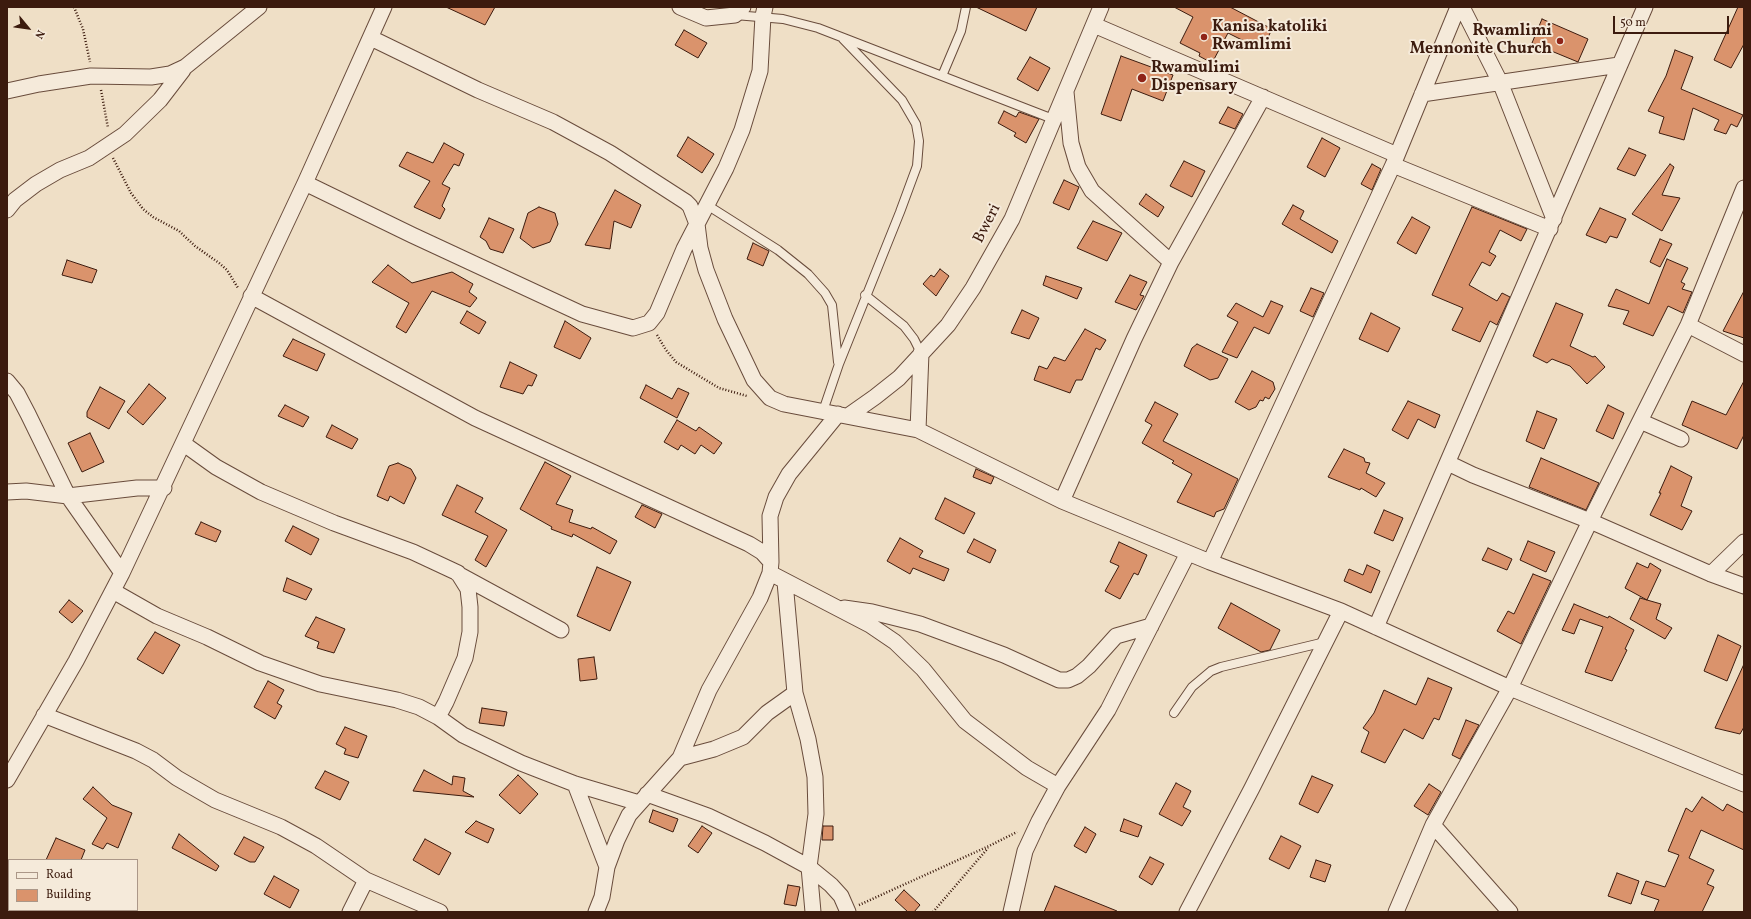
<!DOCTYPE html>
<style>
body{margin:0}
#map{position:relative;width:1751px;height:919px;overflow:hidden;background:#efdfc6;font-family:Vollkorn,serif}
canvas{display:block}
.frame{position:absolute;inset:0;border:8px solid #3c1b0e;pointer-events:none}
.legend{position:absolute;left:8px;top:859px;width:130px;height:52px;box-sizing:border-box;background:#f5eada;border:1px solid #ab9788;margin:0;padding:5px 7px;list-style:none;font-size:12px;color:#3c1b0e}
.legend li{display:flex;align-items:center;gap:8px;height:20px}
.legend b{width:20px;border:1px solid #ab9788}
.north{position:absolute;left:8px;top:8px;width:40px;height:40px;-webkit-text-stroke:3px #f5eada;paint-order:stroke;rotate:119deg;font-size:11px;font-weight:700;line-height:16px;text-align:center;color:#3c1b0e}
.north::after{content:'';display:block;margin:auto;width:14px;height:18px;background:#3c1b0e;clip-path:polygon(50% 0,100% 100%,50% 72%,0 100%)}
.scale{position:absolute;left:1613px;top:16px;width:116px;height:18px;box-sizing:border-box;border:2px solid #3c1b0e;border-top:0;padding-left:5px;font-size:12px;line-height:14px;white-space:nowrap;color:#3c1b0e;-webkit-text-stroke:3px #f5eada;paint-order:stroke}
</style>
<div id="map">
<canvas width="1751" height="919"></canvas>
<div class="frame"></div>
<ul class="legend">
<li><b style="height:5px;background:#f5eada"></b>Road</li>
<li><b style="height:11px;background:#da936c"></b>Building</li>
</ul>
<div class="north">N</div>
<div class="scale">50 m</div>
</div>
<script>
const ctx = document.querySelector('canvas').getContext('2d');
ctx.lineJoin = 'round';
function paint(path, color) { ctx.fillStyle = color; ctx.fill(path, 'evenodd'); }
const poly = rows => new Path2D(rows.map(r => 'M' + r).join(''));
function strokePath(path, color, width, dash) { ctx.strokeStyle = color; ctx.lineWidth = width; ctx.lineCap = dash ? 'butt' : 'round'; ctx.setLineDash(dash || []); ctx.stroke(path); }
function write(font, color, halo, rows, align = 'center') {
  ctx.font = font + ' Vollkorn,serif'; ctx.lineWidth = 4; ctx.setLineDash([]); ctx.textBaseline = 'middle'; ctx.strokeStyle = halo; ctx.fillStyle = color; for (const [text, x, y, turn = 0] of rows) {
    ctx.save(); ctx.translate(x, y); ctx.rotate((+turn || 0) * Math.PI / 180); ctx.textAlign = isNaN(turn) ? turn : align; if (halo) ctx.strokeText(text, 0, 0); ctx.fillText(text, 0, 0); ctx.restore();
  }
}
const building = poly([
 [446,7,495,7,485,25,446,7],
 [976,7,1037,7,1026,31,976,7],
 [1174,7,1230,7,1272,29,1262,50,1228,33,1212,63,1199,56,1200,53,1180,43,1193,17,1174,7],
 [1738,7,1744,7,1744,44,1731,68,1714,60,1738,7],
 [1542,19,1588,39,1578,62,1532,43,1542,19],
 [684,30,707,43,698,58,675,45,684,30],
 [1675,50,1693,57,1681,89,1743,115,1737,127,1731,124,1726,134,1714,130,1719,120,1693,108,1684,140,1659,133,1664,117,1648,111,1666,76,1675,50],
 [1121,56,1173,75,1163,101,1132,89,1121,121,1101,114,1121,56],
 [1030,57,1050,68,1038,91,1017,79,1030,57],
 [1228,107,1243,114,1235,129,1219,123,1228,107],
 [1004,111,1016,117,1019,112,1039,119,1026,143,1014,136,1016,133,998,123,1004,111],
 [688,137,714,154,702,173,677,156,688,137],
 [1322,138,1340,148,1325,177,1307,167,1322,138],
 [444,143,464,154,459,166,454,164,442,184,450,188,442,206,445,209,440,219,414,207,430,181,399,166,407,152,433,163,444,143],
 [1629,148,1646,155,1635,176,1617,169,1629,148],
 [1184,161,1205,171,1192,197,1170,186,1184,161],
 [1372,164,1381,169,1372,190,1361,184,1372,164],
 [1670,164,1674,167,1662,195,1680,198,1662,231,1632,214,1670,164],
 [1064,180,1079,187,1069,210,1053,203,1064,180],
 [615,190,641,205,631,228,614,221,610,249,585,245,615,190],
 [1146,194,1164,207,1158,217,1139,204,1146,194],
 [1293,205,1304,211,1300,219,1338,241,1332,253,1282,224,1293,205],
 [539,207,555,213,558,224,550,242,533,248,520,238,528,213,539,207],
 [1472,207,1527,229,1521,241,1500,230,1489,252,1496,256,1490,266,1482,262,1469,285,1497,301,1502,293,1510,297,1497,325,1490,321,1480,342,1452,330,1463,308,1432,295,1472,207],
 [1600,208,1626,219,1617,238,1610,236,1606,243,1586,235,1600,208],
 [1412,217,1430,227,1416,254,1397,243,1412,217],
 [489,218,514,229,503,253,490,249,486,241,480,237,489,218],
 [1093,221,1122,233,1107,261,1077,248,1093,221],
 [1660,239,1672,244,1660,267,1650,262,1660,239],
 [753,243,769,251,763,266,747,259,753,243],
 [1667,259,1688,268,1681,282,1685,284,1682,289,1692,292,1683,313,1668,306,1653,336,1623,324,1629,311,1608,306,1616,289,1649,304,1667,259],
 [67,260,97,270,92,283,62,275,67,260],
 [388,265,412,283,452,272,473,284,469,292,477,298,470,307,432,291,406,333,396,327,409,303,372,282,388,265],
 [940,269,949,276,936,296,923,284,931,275,934,277,940,269],
 [1130,275,1147,282,1140,295,1144,296,1136,310,1115,302,1130,275],
 [1046,276,1082,288,1077,299,1043,285,1046,276],
 [1311,288,1324,293,1313,317,1300,311,1311,288],
 [1744,291,1744,338,1723,331,1744,291],
 [1271,301,1283,306,1269,334,1254,327,1237,358,1222,352,1238,322,1227,316,1236,303,1263,317,1271,301],
 [1556,303,1583,314,1570,346,1593,357,1595,356,1605,367,1587,384,1570,366,1552,359,1547,363,1533,356,1556,303],
 [1022,310,1039,318,1029,339,1011,333,1022,310],
 [467,311,486,322,479,334,460,323,467,311],
 [1371,313,1400,328,1388,352,1359,339,1371,313],
 [565,321,591,338,580,359,554,347,565,321],
 [1085,329,1106,340,1100,350,1096,348,1082,380,1076,380,1070,393,1034,380,1039,366,1047,369,1054,357,1065,361,1085,329],
 [293,339,325,354,317,371,283,356,293,339],
 [1197,344,1228,359,1218,378,1210,380,1184,366,1192,348,1197,344],
 [510,362,537,375,532,386,528,385,523,394,500,387,510,362],
 [1252,371,1273,382,1275,389,1269,399,1265,397,1263,401,1260,400,1256,407,1249,410,1235,402,1252,371],
 [1744,381,1744,435,1737,449,1682,425,1692,401,1726,415,1744,381],
 [149,384,166,398,143,425,127,412,149,384],
 [646,385,672,399,678,388,689,393,677,418,640,398,646,385],
 [100,387,125,401,109,429,87,417,87,412,100,387],
 [1408,401,1440,415,1435,428,1418,419,1408,439,1392,430,1408,401],
 [1155,402,1178,414,1163,441,1238,479,1224,509,1216,512,1214,517,1177,502,1192,474,1172,463,1174,461,1142,443,1152,425,1145,421,1155,402],
 [285,405,309,417,303,427,278,416,285,405],
 [1608,405,1624,413,1613,439,1596,431,1608,405],
 [1537,411,1557,419,1544,449,1526,441,1537,411],
 [677,420,696,431,699,427,722,443,714,454,701,445,695,454,681,445,678,450,664,442,677,420],
 [332,425,358,439,352,449,326,437,332,425],
 [90,433,104,462,82,472,68,443,90,433],
 [1344,449,1364,458,1365,462,1370,463,1366,473,1385,483,1376,497,1361,488,1360,490,1328,477,1344,449],
 [1541,458,1599,483,1586,510,1529,487,1541,458],
 [545,462,571,476,556,504,573,510,569,522,591,529,592,527,617,541,610,554,573,534,572,537,551,529,552,527,520,509,545,462],
 [398,463,411,469,416,478,404,504,390,496,388,501,377,496,389,466,398,463],
 [1671,466,1692,477,1681,506,1692,511,1682,530,1650,515,1661,493,1659,493,1671,466],
 [976,469,994,477,991,484,973,477,976,469],
 [457,485,483,498,475,512,507,530,486,567,475,560,488,536,442,515,457,485],
 [945,498,975,513,964,534,935,519,945,498],
 [642,505,662,514,655,528,635,517,642,505],
 [1384,510,1403,518,1393,541,1374,533,1384,510],
 [201,522,221,531,216,542,195,534,201,522],
 [293,526,319,539,311,555,285,541,293,526],
 [900,538,923,551,919,557,949,569,944,581,913,568,910,574,887,561,900,538],
 [974,539,996,550,990,563,967,552,974,539],
 [1528,541,1555,552,1546,572,1520,560,1528,541],
 [1119,542,1147,555,1138,575,1134,573,1120,599,1105,591,1119,566,1110,562,1119,542],
 [1488,548,1512,559,1507,570,1482,560,1488,548],
 [1637,563,1648,568,1650,563,1661,570,1647,600,1625,588,1637,563],
 [1367,565,1380,571,1371,593,1344,581,1349,569,1363,575,1367,565],
 [597,567,631,582,610,631,577,616,597,567],
 [1533,574,1551,581,1521,644,1497,631,1508,611,1514,614,1533,574],
 [287,578,312,589,306,600,283,591,287,578],
 [1640,598,1661,604,1656,619,1672,628,1665,639,1630,619,1640,598],
 [69,600,83,611,72,623,59,612,69,600],
 [1231,603,1280,630,1270,650,1261,652,1218,628,1231,603],
 [1574,604,1608,618,1609,616,1634,630,1625,649,1627,650,1612,681,1585,672,1603,627,1580,619,1574,634,1562,630,1574,604],
 [316,617,345,629,334,653,317,648,319,642,305,636,316,617],
 [155,632,180,645,163,674,137,659,155,632],
 [1718,635,1741,646,1727,681,1704,671,1718,635],
 [594,657,597,679,580,681,578,659,594,657],
 [1744,664,1744,727,1740,734,1715,728,1744,664],
 [1428,678,1452,688,1439,720,1434,718,1423,739,1404,729,1385,763,1361,752,1369,732,1363,728,1374,713,1384,690,1416,705,1428,678],
 [268,681,284,690,277,703,282,706,275,719,254,707,268,681],
 [482,708,507,712,504,726,479,723,482,708],
 [1466,720,1479,725,1460,759,1452,755,1466,720],
 [345,727,367,736,358,758,344,754,346,749,336,744,345,727],
 [424,770,452,785,453,776,465,778,463,791,474,797,413,791,424,770],
 [325,771,349,782,340,800,315,788,325,771],
 [518,775,538,794,520,814,499,795,518,775],
 [1312,776,1333,785,1318,813,1299,804,1312,776],
 [1176,783,1191,791,1183,807,1191,811,1182,826,1159,814,1176,783],
 [1429,784,1441,792,1428,815,1414,806,1429,784],
 [93,787,112,805,132,813,118,848,107,843,103,849,92,844,107,818,83,799,93,787],
 [1702,797,1723,811,1727,804,1744,813,1744,850,1701,830,1689,858,1714,870,1707,884,1714,887,1702,912,1654,912,1659,900,1641,894,1646,881,1665,887,1679,855,1668,851,1686,808,1692,812,1702,797],
 [653,810,678,819,673,832,649,822,653,810],
 [1124,819,1142,826,1138,837,1120,831,1124,819],
 [476,821,494,829,488,843,465,832,476,821],
 [702,826,712,833,698,853,688,846,702,826],
 [823,826,833,826,833,840,822,840,823,826],
 [1085,827,1096,834,1086,853,1074,846,1085,827],
 [179,834,219,866,216,871,172,848,179,834],
 [1281,836,1301,846,1289,869,1269,859,1281,836],
 [244,837,264,847,255,862,250,862,234,854,244,837],
 [56,838,85,850,81,860,46,860,56,838],
 [425,839,451,853,439,875,413,860,425,839],
 [1150,857,1164,864,1152,885,1139,877,1150,857],
 [1316,860,1331,865,1325,882,1310,877,1316,860],
 [1617,873,1639,881,1631,904,1608,896,1617,873],
 [274,876,299,890,290,908,264,894,274,876],
 [788,885,800,887,796,906,784,904,788,885],
 [1055,886,1117,911,1117,912,1044,912,1055,886],
 [904,890,920,905,914,912,908,912,895,900,904,890]
]);
paint(building, '#da936c');
strokePath(building, '#3c1b0e', 1);
const service = poly([
 [735,15,783,19,818,28,1053,119],
 [942,76,961,31,966,7],
 [707,205,778,250,808,274,825,293,832,305,838,362],
 [865,295,904,326,914,339,921,353],
 [823,411,839,364,900,212,917,166,919,141,916,124,902,100,843,39],
 [1174,713,1192,687,1211,671,1221,667,1325,642]
]);
const minor = poly([
 [680,7,706,18,735,15,743,7],
 [1462,7,1500,82,1554,219],
 [1094,25,1397,155],
 [371,38,478,90,553,122,610,153,686,202,690,206,697,224,700,248,706,270,725,319,754,380,770,398,784,404,918,430,1062,501,1210,562,1341,611,1510,688,1744,784],
 [7,91,39,84,91,76,151,77,170,74,185,67,259,7],
 [1066,92,1071,143,1078,167,1092,191,1171,262],
 [1422,94,1619,65],
 [1393,165,1550,229],
 [305,183,412,235,582,314,633,328,649,323,657,313,684,249,726,168,742,130,760,71,763,16,765,7],
 [7,210,15,200,36,184,60,170,89,158,125,134,160,100,183,70],
 [251,296,475,418,749,544,762,552,771,562,770,573,760,598,709,690,680,758,629,815,617,840,607,867,602,897,596,912],
 [1688,325,1744,354],
 [7,381,17,393,28,414,68,496,122,573],
 [848,416,875,397,899,378,948,325,973,288,1012,219,1101,7],
 [1640,421,1681,439],
 [918,430,921,353],
 [184,444,216,467,261,492,334,523,413,552,458,573,468,589,470,607,470,632,465,658,446,702,438,717],
 [1448,463,1473,475,1590,521,1711,574,1744,586],
 [7,492,26,491,68,496,137,488,164,488],
 [1062,501,1134,339,1171,262,1263,97],
 [771,562,770,516,776,497,789,474,838,414],
 [1210,562,1393,165,1458,7],
 [770,573,870,625,895,642,923,669,965,721,1027,768,1058,786],
 [458,574,561,630],
 [1711,574,1744,542],
 [785,582,795,693,808,739,815,777,816,814,809,867,813,912],
 [113,591,157,616,207,637,260,663,320,684,397,700,419,707,438,717,463,735,521,763,575,784,639,803],
 [844,608,872,612,920,624,1004,655,1059,680,1068,680,1077,676,1089,666,1116,636,1151,626],
 [1376,627,1645,7],
 [44,715,136,751,153,760,177,778,215,800,281,827,316,846,366,880,440,912],
 [680,758,714,749,743,737,767,713,795,693],
 [7,780,76,661,122,573,305,183,384,7],
 [575,784,607,867],
 [647,794,708,816,765,843,809,867,831,885,841,896,848,912],
 [1433,825,1510,912],
 [7,898,9,898],
 [39,910,45,912],
 [350,912,366,880],
 [1011,912,1025,851,1039,821,1058,786,1108,710,1188,553],
 [1187,912,1252,788,1341,611],
 [1396,912,1433,825,1510,688,1590,521,1688,325,1744,188]
]);
strokePath(service, '#694c3c', 10);
strokePath(minor, '#694c3c', 17);
strokePath(poly([
 [74,7,83,29,90,62],
 [101,90,108,128],
 [113,158,131,193,143,209,153,217,179,231,195,246,219,263,227,270,238,288],
 [657,335,666,350,676,362,719,388,747,396],
 [859,905,989,846,1017,832],
 [933,912,988,848]
]), '#3c1b0e', 2.5, [1, 2]);
strokePath(service, '#f5eada', 8);
strokePath(minor, '#f5eada', 15);
for (const [x, y, r, color] of [
 [1204,37,4,"#8f2418"],
 [1560,41,4,"#8f2418"],
 [1142,78,5,"#8f2418"]
]) { const dot = new Path2D(); dot.arc(x, y, r, 0, 2 * Math.PI); ctx.fillStyle = color; ctx.fill(dot); strokePath(dot, '#f5eada', 1.5); }
write('bold 16px', '#3c1b0e', '#f5eada', [
 ["Kanisa katoliki",1212,28],
 ["Rwamlimi",1212,46],
 ["Rwamlimi",1552,32,"right"],
 ["Mennonite Church",1552,50,"right"],
 ["Rwamulimi",1151,69],
 ["Dispensary",1151,87]
], 'left');
write('16px', '#3c1b0e', '#f5eada', [
 ["Bweri",988,224,-63]
]);
</script>
